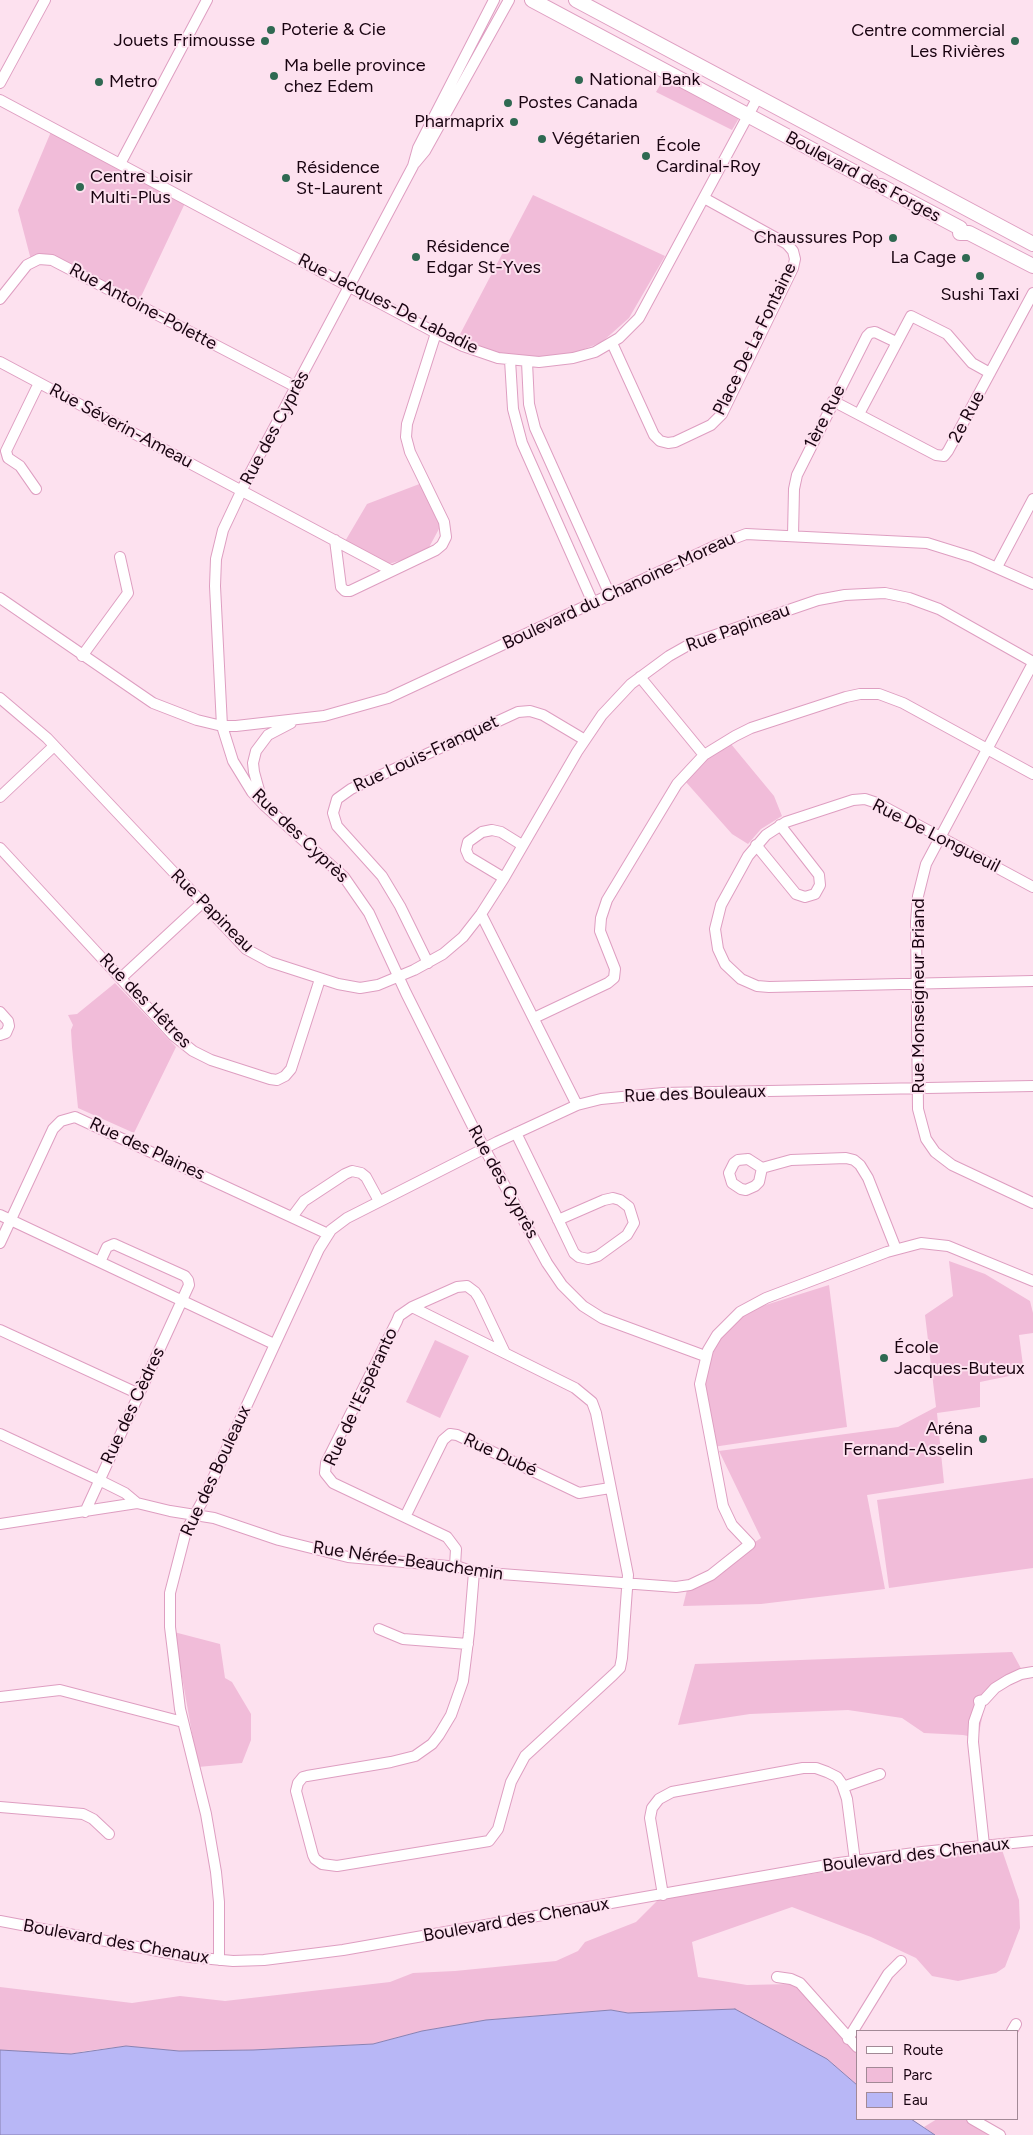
<!DOCTYPE html>
<meta charset="utf-8">
<style>
body{margin:0}
#map{position:relative;width:1033px;height:2135px;overflow:hidden;background:#fde1ef;font-family:Figtree,sans-serif}
canvas{display:block}
.legend{position:absolute;left:856px;top:2030px;width:162px;height:90px;box-sizing:border-box;background:#fde1ef;border:1px solid #a28996;margin:0;padding:6px 9px;list-style:none;font-size:15px;color:#190411}
.legend li{display:flex;align-items:center;gap:10px;height:25px}
.legend b{width:25px;border:1px solid #a28996}
</style>
<div id="map">
<canvas width="1033" height="2135"></canvas>
<ul class="legend">
<li><b style="height:6px;background:#fff"></b>Route</li>
<li><b style="height:14px;background:#f1bcd9"></b>Parc</li>
<li><b style="height:14px;background:#b8b7f6"></b>Eau</li>
</ul>
</div>
<script>
const ctx = document.querySelector('canvas').getContext('2d');
ctx.lineJoin = 'round';
function paint(path, color) { ctx.fillStyle = color; ctx.fill(path, 'evenodd'); }
const poly = rows => new Path2D(rows.map(r => 'M' + r).join(''));
function strokePath(path, color, width, dash) { ctx.strokeStyle = color; ctx.lineWidth = width; ctx.lineCap = dash ? 'butt' : 'round'; ctx.setLineDash(dash || []); ctx.stroke(path); }
function write(font, color, halo, rows, align = 'center') {
  ctx.font = font + ' Figtree,sans-serif'; ctx.lineWidth = 4; ctx.setLineDash([]); ctx.textBaseline = 'middle'; ctx.strokeStyle = halo; ctx.fillStyle = color; for (const [text, x, y, turn = 0] of rows) {
    ctx.save(); ctx.translate(x, y); ctx.rotate((+turn || 0) * Math.PI / 180); ctx.textAlign = isNaN(turn) ? turn : align; if (halo) ctx.strokeText(text, 0, 0); ctx.fillText(text, 0, 0); ctx.restore();
  }
}
paint(poly([
 [667,73,742,113,732,130,656,92],
 [53,127,186,201,138,303,57,260,31,260,18,210],
 [533,195,665,256,629,318,602,342,572,354,520,362,457,340],
 [422,483,440,527,426,553,382,566,344,543,367,504],
 [731,744,774,796,782,816,761,829,748,844,732,834,685,781,707,759],
 [115,983,176,1047,134,1133,78,1108,72,1047,71,1030,73,1025,68,1015,77,1014],
 [949,1261,985,1274,1030,1301,1033,1313,1033,1333,1019,1335,1024,1373,980,1382,980,1407,937,1413,944,1483,867,1495,885,1589,761,1604,683,1606,688,1586,761,1538,719,1451,898,1427,936,1407,925,1315,953,1296],
 [829,1285,847,1427,713,1447,702,1403,703,1352,737,1314],
 [435,1340,469,1356,440,1418,406,1402],
 [1033,1478,1033,1568,889,1588,877,1500],
 [174,1632,220,1644,225,1678,232,1682,251,1714,251,1740,242,1763,198,1767],
 [1012,1652,1023,1672,985,1703,978,1738,963,1735,924,1733,902,1718,848,1710,750,1714,678,1725,695,1664],
 [1000,1844,1019,1900,1020,1928,1005,1967,996,1973,958,1981,932,1976,916,1958,871,1937,792,1907,692,1942,698,1977,747,1985,791,1984,827,2008,857,2041,857,2085,827,2059,667,2013,628,2013,611,2010,486,2020,422,2031,373,2044,253,2050,179,2051,126,2046,85,2051,71,2054,0,2050,0,1987,132,2003,180,1996,225,2001,390,1982,413,1973,455,1971,556,1961,578,1951,585,1942,636,1922,660,1898],
 [937,2119,977,2119,1007,2135,935,2135,924,2127]
]), '#f1bcd9');
const water = poly([
 [735,2009,827,2059,857,2085,857,2119,911,2119,935,2135,0,2135,0,2050,71,2054,126,2046,179,2051,253,2050,373,2044,422,2031,486,2020,611,2010,628,2013,735,2009]
]);
paint(water, '#b8b7f6');
strokePath(water, '#8881b1', 1);
const minor = poly([
 [494,0,418,148,413,166,248,477,223,530,216,559,215,586,222,726,233,761,252,792,264,805,344,877,369,913,406,993,476,1133,547,1263,562,1285,583,1306,602,1318,705,1356],
 [0,83,45,0],
 [0,100,436,333,463,346,498,358,539,362,573,358,595,352,619,338,639,318,758,97],
 [415,163,425,151,509,0],
 [120,164,207,0],
 [0,299,27,265,39,259,52,260,296,387],
 [612,343,654,435,660,441,668,443,675,442,711,425,722,414,793,268,795,259,793,251,787,244,704,198],
 [510,360,513,409,522,443,593,603],
 [0,362,392,571,436,550,442,545,446,537,444,522,410,452,406,437,407,424,436,333],
 [527,362,529,404,535,428,610,595],
 [833,401,936,455,944,456,948,451,1033,293],
 [859,414,911,316,947,334,972,363,990,373],
 [36,489,20,466,8,458,6,451,39,383],
 [793,535,794,489,797,475,867,336,870,333,875,332,896,342],
 [335,540,341,587,345,591,350,591,392,571],
 [997,567,1033,499],
 [0,598,153,703,197,720,222,726,236,726,324,716,388,698,717,545,746,534,927,543,972,557,1033,584],
 [82,656,128,593,120,557],
 [1033,663,926,864,918,896,916,922,918,1109,926,1139,935,1152,952,1165,1033,1203],
 [640,677,704,755],
 [0,698,47,738,246,949,270,962,338,984,360,988,378,985,414,970,443,954,463,937,481,914,504,878,577,752,602,715,631,684,669,656,692,643,818,600,845,595,885,593,909,598,939,609,1033,662],
 [0,797,54,746],
 [262,801,254,772,253,763,256,751,268,735,291,723],
 [756,845,796,894,805,897,815,894,820,885,819,875,780,825],
 [0,848,173,1035,193,1051,211,1060,270,1079,277,1080,285,1076,291,1069,320,979],
 [504,878,469,857,466,850,468,842,482,832,492,830,501,832,522,845],
 [1033,887,877,803,865,799,853,800,786,822,766,835,748,856,721,905,715,929,718,949,725,964,741,979,757,986,769,987,1033,981],
 [481,914,577,1105],
 [428,963,400,906,382,876,337,826,333,813,337,799,351,789,518,712,530,711,543,715,585,740],
 [121,978,202,903],
 [0,1012,8,1021,9,1026,6,1033,0,1035],
 [534,1018,608,983,614,978,615,969,600,931,601,918,607,900,677,784,704,755,735,736,751,728,846,697,860,694,879,694,903,703,1033,774],
 [516,1133,554,1211,574,1253,579,1257,588,1259,598,1256,627,1235,634,1223,629,1207,620,1200,613,1198,604,1200,558,1220],
 [748,1159,762,1168,759,1182,755,1186,746,1190,741,1189,732,1183,729,1173,734,1163,738,1160,748,1159],
 [762,1168,791,1160,846,1158,854,1160,860,1165,868,1178,896,1249],
 [0,1215,274,1344],
 [292,1217,304,1201,345,1174,352,1171,361,1173,366,1177,379,1201],
 [0,1243,53,1129,61,1121,75,1117,328,1234],
 [412,1307,457,1287,467,1286,475,1292,479,1298,505,1353],
 [0,1330,139,1394],
 [0,1434,99,1480,125,1493,137,1503],
 [85,1512,189,1285,188,1280,185,1276,114,1244,107,1247,100,1262],
 [405,1517,443,1440,450,1434,457,1435,579,1493,610,1488],
 [0,1524,137,1503,170,1511,214,1518,279,1540,348,1557,459,1567,474,1572,676,1587,690,1585,711,1575,750,1544,732,1525,723,1506,700,1384,708,1350,717,1335,740,1312,766,1298,887,1252,921,1243,948,1246,1033,1281],
 [455,1566,456,1549,447,1537,333,1483,325,1473,326,1463,397,1321,399,1316,412,1307,575,1388,592,1402,596,1413,628,1575,622,1658,620,1668,613,1675,525,1756,511,1782,498,1829,489,1841,337,1866,322,1864,315,1859,313,1855,296,1791,298,1783,303,1777,307,1776,391,1762,415,1756,432,1744,439,1735,451,1715,463,1681,469,1633,474,1572],
 [379,1629,403,1639,468,1644],
 [0,1697,60,1690,183,1722],
 [843,1787,880,1774],
 [0,1807,83,1814,93,1819,109,1834],
 [984,1845,973,1742,974,1722,980,1705,979,1701,984,1700,995,1688,1008,1680,1021,1674,1033,1672],
 [663,1895,650,1818,652,1808,659,1799,672,1792,803,1768,816,1768,827,1772,837,1777,842,1784,847,1799,855,1861],
 [0,1921,190,1957,233,1961,264,1960,343,1950,839,1863,922,1852,1033,1841],
 [219,1960,219,1902,216,1872,206,1814,180,1709,170,1627,170,1593,186,1531,203,1500,319,1249,331,1230,347,1218,497,1142,577,1105,601,1099,663,1093,1033,1086],
 [777,1977,791,1979,800,1983,857,2047],
 [1012,2031,1016,2024],
 [848,2039,888,1974,901,1961],
 [972,2119,1000,2135]
]);
const major = poly([
 [532,0,871,181],
 [576,0,1033,244],
 [881,186,960,228,960,233,969,233,1033,266]
]);
strokePath(minor, '#de9ec1', 12);
strokePath(major, '#de9ec1', 16);
strokePath(minor, '#fff', 10);
strokePath(major, '#fff', 14);
for (const [x, y, r, color] of [
 [271,30,5,"#2f6952"],
 [265,41,5,"#2f6952"],
 [1015,41,5,"#2f6952"],
 [274,76,5,"#2f6952"],
 [579,80,5,"#2f6952"],
 [99,82,5,"#2f6952"],
 [508,103,5,"#2f6952"],
 [514,122,5,"#2f6952"],
 [542,139,5,"#2f6952"],
 [646,156,5,"#2f6952"],
 [286,178,5,"#2f6952"],
 [80,187,5,"#2f6952"],
 [893,238,5,"#2f6952"],
 [416,257,5,"#2f6952"],
 [966,258,5,"#2f6952"],
 [980,276,5,"#2f6952"],
 [884,1358,5,"#2f6952"],
 [983,1439,5,"#2f6952"]
]) { const dot = new Path2D(); dot.arc(x, y, r, 0, 2 * Math.PI); ctx.fillStyle = color; ctx.fill(dot); strokePath(dot, '#fde1ef', 2); }
write('18px', '#190411', '#fde1ef', [
 ["Poterie & Cie",281,30],
 ["Centre commercial",1005,31,"right"],
 ["Les Rivières",1005,52,"right"],
 ["Jouets Frimousse",255,41,"right"],
 ["Ma belle province",284,66],
 ["chez Edem",284,87],
 ["National Bank",589,80],
 ["Metro",109,82],
 ["Postes Canada",518,103],
 ["Pharmaprix",504,122,"right"],
 ["Végétarien",552,139],
 ["École",656,146],
 ["Cardinal-Roy",656,167],
 ["Résidence",296,168],
 ["St-Laurent",296,189],
 ["Centre Loisir",90,177],
 ["Multi-Plus",90,198],
 ["Chaussures Pop",883,238,"right"],
 ["Résidence",426,247],
 ["Edgar St-Yves",426,268],
 ["La Cage",956,258,"right"],
 ["Sushi Taxi",980,295,"center"],
 ["École",894,1348],
 ["Jacques-Buteux",894,1369],
 ["Aréna",973,1429,"right"],
 ["Fernand-Asselin",973,1450,"right"]
], 'left');
write('18px', '#190411', '#fde1ef', [
 ["Boulevard des Forges",863,177,28],
 ["Rue Jacques-De Labadie",388,304,27],
 ["Rue Antoine-Polette",143,307,28],
 ["Place De La Fontaine",755,339,-64],
 ["1ère Rue",825,417,-63],
 ["2e Rue",967,417,-62],
 ["Rue Séverin-Ameau",121,426,28],
 ["Rue des Cyprès",275,428,-62],
 ["Boulevard du Chanoine-Moreau",619,591,-25],
 ["Rue Papineau",738,628,-20],
 ["Rue Louis-Franquet",426,754,-25],
 ["Rue des Cyprès",300,836,44],
 ["Rue De Longueuil",936,836,27],
 ["Rue Papineau",212,911,45],
 ["Rue Monseigneur Briand",919,996,-90],
 ["Rue des Hêtres",145,1001,46],
 ["Rue des Bouleaux",695,1094,-2],
 ["Rue des Plaines",147,1149,25],
 ["Rue des Cyprès",503,1182,61],
 ["Rue de l'Espéranto",361,1397,-65],
 ["Rue des Cèdres",133,1406,-65],
 ["Rue Dubé",500,1455,25],
 ["Rue des Bouleaux",216,1471,-65],
 ["Rue Nérée-Beauchemin",408,1561,8],
 ["Boulevard des Chenaux",916,1855,-7],
 ["Boulevard des Chenaux",516,1920,-10],
 ["Boulevard des Chenaux",116,1942,10]
]);
</script>
